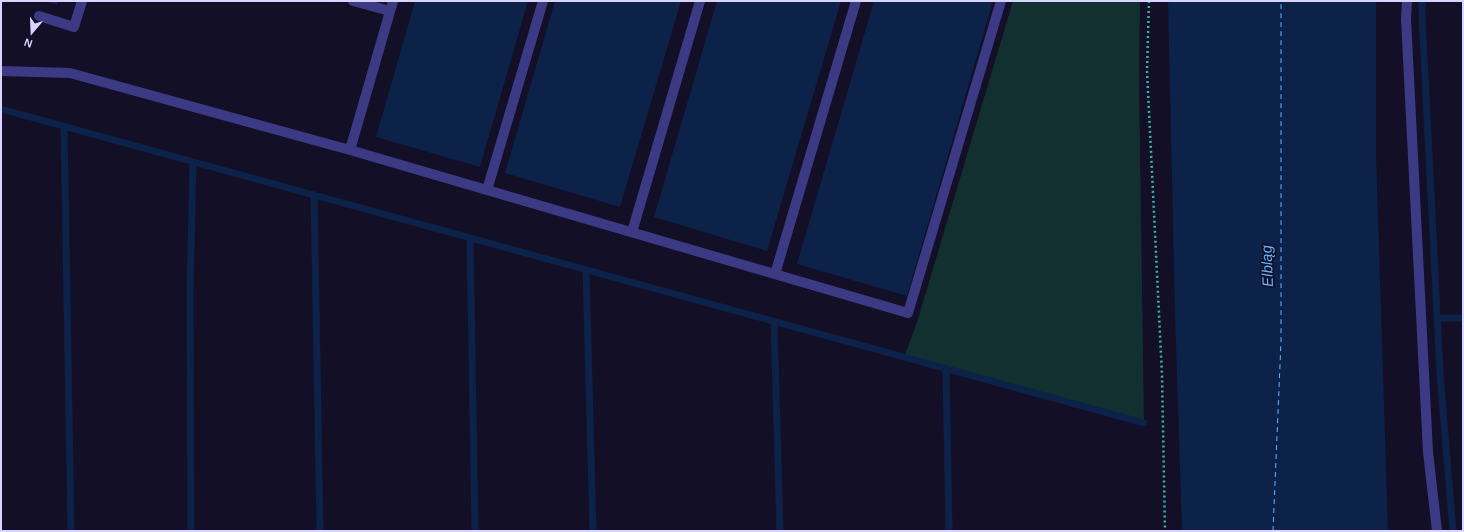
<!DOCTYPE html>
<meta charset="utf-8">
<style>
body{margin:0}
#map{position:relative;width:1464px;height:532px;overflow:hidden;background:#130f26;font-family:Helvetica,sans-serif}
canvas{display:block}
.frame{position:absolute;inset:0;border:2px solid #d9d4ff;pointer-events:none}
.north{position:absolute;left:12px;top:12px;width:40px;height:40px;-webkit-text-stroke:3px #130f26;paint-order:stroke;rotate:199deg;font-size:11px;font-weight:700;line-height:16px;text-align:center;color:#d9d4ff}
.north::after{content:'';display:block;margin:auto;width:14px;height:18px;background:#d9d4ff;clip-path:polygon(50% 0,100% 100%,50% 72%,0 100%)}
</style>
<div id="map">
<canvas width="1464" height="532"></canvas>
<div class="frame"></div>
<div class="north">N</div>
</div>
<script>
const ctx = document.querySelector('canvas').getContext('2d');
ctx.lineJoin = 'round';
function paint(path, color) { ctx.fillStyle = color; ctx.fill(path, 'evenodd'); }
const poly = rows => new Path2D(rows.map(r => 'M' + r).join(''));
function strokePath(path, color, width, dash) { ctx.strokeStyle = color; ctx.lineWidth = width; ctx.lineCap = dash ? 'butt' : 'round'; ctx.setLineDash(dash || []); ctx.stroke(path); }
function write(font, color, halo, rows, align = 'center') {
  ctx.font = font + ' Helvetica,sans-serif'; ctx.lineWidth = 3.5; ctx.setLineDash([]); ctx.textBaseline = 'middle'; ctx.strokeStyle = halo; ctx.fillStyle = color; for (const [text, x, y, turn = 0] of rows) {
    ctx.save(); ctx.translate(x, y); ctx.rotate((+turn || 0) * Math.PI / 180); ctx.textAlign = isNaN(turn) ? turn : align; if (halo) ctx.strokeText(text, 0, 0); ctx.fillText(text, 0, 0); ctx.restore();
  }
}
paint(poly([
 [1013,1,1140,1,1139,80,1144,423,904,358,917,322]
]), '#12302f');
paint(poly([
 [415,1,528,1,480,167,376,137],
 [555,1,681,1,620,207,505,173],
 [717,1,841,1,767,251,654,217],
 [874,1,993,1,907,296,797,264],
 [1168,1,1376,1,1376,154,1388,531,1182,531,1175,314]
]), '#0c2248');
strokePath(poly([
 [1422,1,1422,16,1440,374,1453,531],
 [1,109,1144,423],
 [64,126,71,531],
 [314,195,320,531],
 [470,238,475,531],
 [586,270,593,531],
 [1437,318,1463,318],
 [774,322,780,531],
 [946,369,949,531],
 [191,531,190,294,193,162]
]), '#0c2248', 7);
strokePath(poly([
 [1273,531,1281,341,1281,1]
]), '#62b6ff', 1, [5, 4]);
paint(poly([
 [45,1,58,1,57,5]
]), '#241b47');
strokePath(poly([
 [1149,1,1147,71,1162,375,1165,531]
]), '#2fb8b0', 2.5, [2, 3]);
strokePath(poly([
 [353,1,390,11],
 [1407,1,1406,19,1428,452,1437,531],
 [39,16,74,27,82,1],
 [1,71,70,73,350,150,908,313,1001,1],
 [350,150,393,1],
 [487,190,543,1],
 [632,232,700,1],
 [775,274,856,1]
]), '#3d3a85', 10);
write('italic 15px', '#62b6ff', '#130f26', [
 ["Elbląg",1268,266,-92]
]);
</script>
